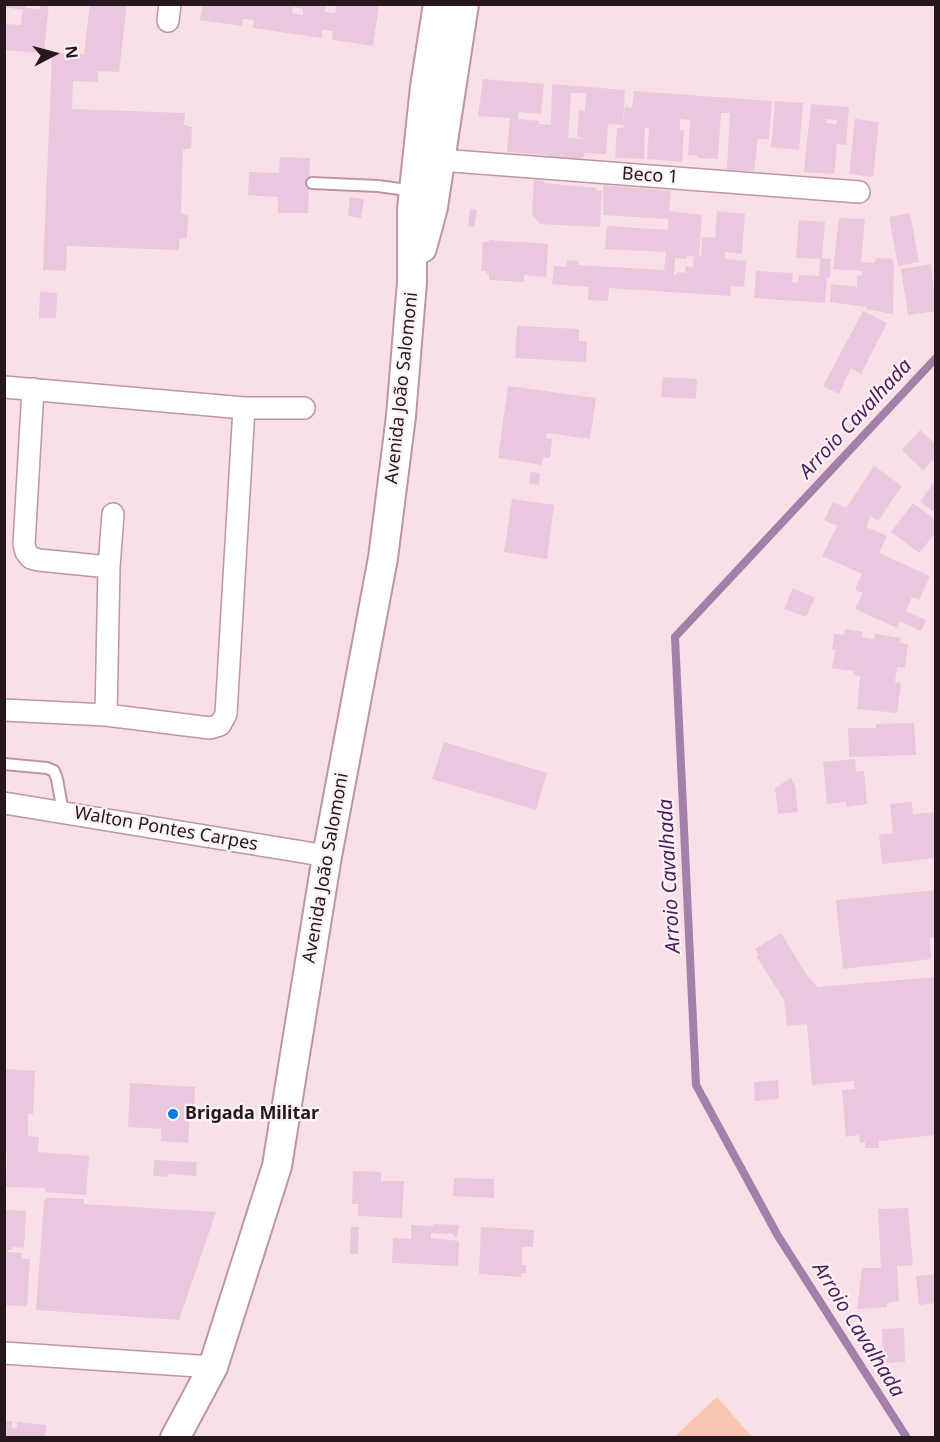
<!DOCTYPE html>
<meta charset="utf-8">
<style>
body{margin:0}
#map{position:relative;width:940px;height:1442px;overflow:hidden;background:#f9e0e7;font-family:"Noto Sans",sans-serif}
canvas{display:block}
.frame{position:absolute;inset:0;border:6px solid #26181c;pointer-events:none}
.north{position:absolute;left:24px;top:24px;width:60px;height:60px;-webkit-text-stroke:4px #fbf2f5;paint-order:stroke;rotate:84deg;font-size:16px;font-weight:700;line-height:24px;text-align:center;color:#26181c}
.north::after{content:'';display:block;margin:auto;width:21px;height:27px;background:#26181c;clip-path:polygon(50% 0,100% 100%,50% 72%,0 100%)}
</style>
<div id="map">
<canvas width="940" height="1442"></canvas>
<div class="frame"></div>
<div class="north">N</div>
</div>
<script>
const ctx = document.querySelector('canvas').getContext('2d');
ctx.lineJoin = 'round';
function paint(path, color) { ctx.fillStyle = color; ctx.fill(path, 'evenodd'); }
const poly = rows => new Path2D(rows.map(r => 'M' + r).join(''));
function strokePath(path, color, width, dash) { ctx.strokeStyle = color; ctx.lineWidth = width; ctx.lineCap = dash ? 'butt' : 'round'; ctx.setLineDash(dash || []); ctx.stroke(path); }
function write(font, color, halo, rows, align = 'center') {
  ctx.font = font + ' "Noto Sans",sans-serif'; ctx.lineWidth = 4.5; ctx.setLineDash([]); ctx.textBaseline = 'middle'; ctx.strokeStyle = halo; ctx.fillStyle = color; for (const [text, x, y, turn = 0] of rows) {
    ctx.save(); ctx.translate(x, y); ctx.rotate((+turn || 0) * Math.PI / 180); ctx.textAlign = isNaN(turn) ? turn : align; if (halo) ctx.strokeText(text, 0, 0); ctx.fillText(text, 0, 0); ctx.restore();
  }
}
paint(poly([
 [717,1397,752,1437,674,1437]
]), '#fac5b1');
strokePath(poly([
 [907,1438,778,1236,696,1085,675,637,936,358]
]), '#a280aa', 8);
paint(poly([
 [4,4,26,4,25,8,40,9,40,4,49,4,44,53,4,50,4,24,21,25,23,10,4,7],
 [90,4,127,4,119,72,98,71,98,82,73,81,72,109,185,113,184,125,192,127,191,148,183,150,181,213,188,216,187,238,179,239,179,250,67,246,66,271,43,270,52,53,84,54],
 [203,4,326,4,325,12,335,13,337,4,379,4,373,46,332,40,333,31,322,30,322,38,253,28,254,20,243,19,242,26,200,20],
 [293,7,303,9,303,15,292,13],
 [483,79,544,84,541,114,519,112,518,119,539,121,539,124,551,125,552,84,625,90,623,122,625,107,632,108,634,91,772,101,769,139,758,139,754,171,727,170,730,113,721,113,718,159,698,158,698,156,688,155,690,120,680,119,680,130,684,130,682,162,647,159,649,128,645,128,644,159,615,158,617,128,623,128,624,125,608,124,606,154,584,153,583,159,567,158,567,160,548,158,548,155,507,152,510,118,478,116],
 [571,93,586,93,585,111,579,110,577,137,584,139,568,138],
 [775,101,803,103,799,150,771,147],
 [811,104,849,107,846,145,837,144,834,174,804,172],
 [826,119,837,120,836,124,826,123],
 [855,119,879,122,873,177,849,174],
 [280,157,310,158,308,213,278,213,278,197,248,195,249,172,279,173],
 [534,180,544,181,544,183,597,188,596,191,602,190,600,227,540,224,532,214],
 [603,185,671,191,669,211,702,215,699,255,701,256,702,237,715,238,717,211,745,214,742,254,725,252,725,259,746,261,744,287,731,286,730,296,609,288,608,301,588,300,589,287,552,284,554,266,566,267,567,260,578,261,578,265,664,270,666,252,605,249,607,226,668,230,668,219,603,215],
 [687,256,697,257,694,258,693,267,686,266,685,273,677,272,676,275,674,275,675,258,687,259],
 [350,197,364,199,361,218,348,216],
 [470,209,477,210,474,227,468,226],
 [910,213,919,262,898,266,889,217],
 [839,218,865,219,861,262,874,263,877,258,892,259,894,265,893,314,866,309,867,307,830,302,831,284,857,287,857,275,862,276,862,271,833,269],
 [799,220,825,222,822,258,831,259,830,278,827,278,825,303,754,298,756,271,793,273,792,282,798,283,799,275,819,276,820,259,796,258],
 [489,240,548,244,546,277,524,275,524,282,489,280,489,274,486,273,486,271,481,271,483,242,489,242],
 [931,264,936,311,908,315,901,269],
 [40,292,57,293,56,318,39,318],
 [863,311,887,323,861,374,851,368,839,394,823,386],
 [517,326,579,329,579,341,587,341,586,362,515,358],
 [663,377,697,379,696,399,661,397],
 [508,386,596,398,590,439,547,433,546,438,552,439,550,458,543,457,542,465,498,458],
 [920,430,936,444,936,457,923,470,902,450],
 [874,466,902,486,878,521,871,516,866,527,887,536,879,553,930,576,919,600,912,597,906,611,926,620,921,631,900,621,897,628,855,609,863,593,855,590,862,574,822,556,837,526,824,520,833,502,846,508],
 [531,472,540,473,539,485,529,483],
 [936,480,936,514,920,501],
 [512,499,554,505,547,559,504,552],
 [913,503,936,520,936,532,919,553,891,532],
 [793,588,815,598,806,617,784,609],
 [845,629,863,632,862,637,874,639,875,634,901,638,900,643,908,644,905,668,897,667,895,682,901,683,897,713,857,709,860,676,854,675,854,671,832,668,835,650,832,649,834,634,844,635],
 [914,723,916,755,849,757,848,728,876,728,876,724],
 [444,742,547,773,536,810,432,779],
 [855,759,856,772,864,771,867,804,847,807,846,802,827,804,823,762],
 [791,778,795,786,798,812,778,814,775,788],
 [912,802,913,814,936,812,936,858,882,864,879,835,893,833,890,804],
 [936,890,936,937,930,938,931,959,843,969,836,900],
 [781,933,808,977,818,987,936,977,936,1135,879,1141,879,1148,865,1148,865,1142,860,1143,859,1135,846,1137,842,1090,855,1089,854,1081,812,1085,807,1024,787,1026,784,1000,756,956,759,955,755,949],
 [4,1069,35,1071,33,1114,28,1114,28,1136,39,1137,38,1152,89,1156,86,1195,45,1192,45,1188,6,1187,7,1151,4,1150],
 [778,1080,779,1099,755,1101,754,1082],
 [130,1083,195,1087,194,1109,190,1109,188,1143,161,1141,161,1129,128,1127],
 [154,1160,197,1162,196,1176,168,1174,167,1177,153,1176],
 [353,1171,381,1172,381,1181,404,1181,402,1218,358,1216,358,1204,352,1204],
 [454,1178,494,1179,494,1198,453,1196],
 [47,1198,84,1199,84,1204,216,1212,179,1320,36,1310,44,1201],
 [908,1208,913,1265,897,1266,899,1301,887,1303,887,1307,857,1309,862,1268,881,1268,878,1209],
 [4,1210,26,1211,24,1248,12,1247,12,1250,8,1250,8,1252,22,1253,22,1259,30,1259,27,1306,4,1305],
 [433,1224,459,1225,457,1237,454,1237,454,1234,431,1233,431,1238,459,1241,458,1266,392,1263,393,1238,411,1239,411,1225,433,1226],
 [351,1227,359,1227,358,1254,350,1254],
 [481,1227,534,1230,533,1247,522,1247,522,1265,526,1265,526,1273,521,1273,521,1277,479,1274],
 [936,1274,936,1303,919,1305,916,1276],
 [904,1328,905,1362,883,1363,882,1329],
 [4,1421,12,1421,12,1428,17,1429,17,1422,46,1425,45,1438,6,1438]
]), '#e9c7de');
const lane = poly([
 [312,183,378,186,414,191],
 [4,764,47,768,54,771,57,779,63,812]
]);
const street = poly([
 [168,21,170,4],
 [440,160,859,192],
 [4,387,244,408,304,408],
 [33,389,24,544,26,552,31,558,39,560,109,567],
 [4,710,106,715,210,728,220,725,226,714,244,408],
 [106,715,109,567,113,514],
 [4,803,327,856],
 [4,1353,213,1367]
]);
const secondary = poly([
 [422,248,433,207,464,4],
 [175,1438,213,1367,277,1166,327,856,383,558,401,416,412,282,412,209,425,87,438,4]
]);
strokePath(lane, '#bd96a2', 14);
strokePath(street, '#bd96a2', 24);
strokePath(secondary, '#bd96a2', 32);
strokePath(lane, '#fff', 10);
strokePath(street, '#fff', 21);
strokePath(secondary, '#fff', 28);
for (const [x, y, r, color] of [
 [173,1114,6,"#007be1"]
]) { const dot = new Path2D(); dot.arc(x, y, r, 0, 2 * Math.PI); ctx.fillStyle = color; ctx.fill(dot); strokePath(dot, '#fbf2f5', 2); }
write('18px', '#26181c', '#fbf2f5', [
 ["Beco 1",650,176,4],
 ["Avenida João Salomoni",402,388,-84],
 ["Walton Pontes Carpes",166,829,10],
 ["Avenida João Salomoni",326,868,-80]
]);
write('bold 18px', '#26181c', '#fbf2f5', [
 ["Brigada Militar",185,1114]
], 'left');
write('italic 20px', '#4d1b5e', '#fbf2f5', [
 ["Arroio Cavalhada",856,419,-47],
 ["Arroio Cavalhada",670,876,-93],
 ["Arroio Cavalhada",858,1330,58]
]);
</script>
